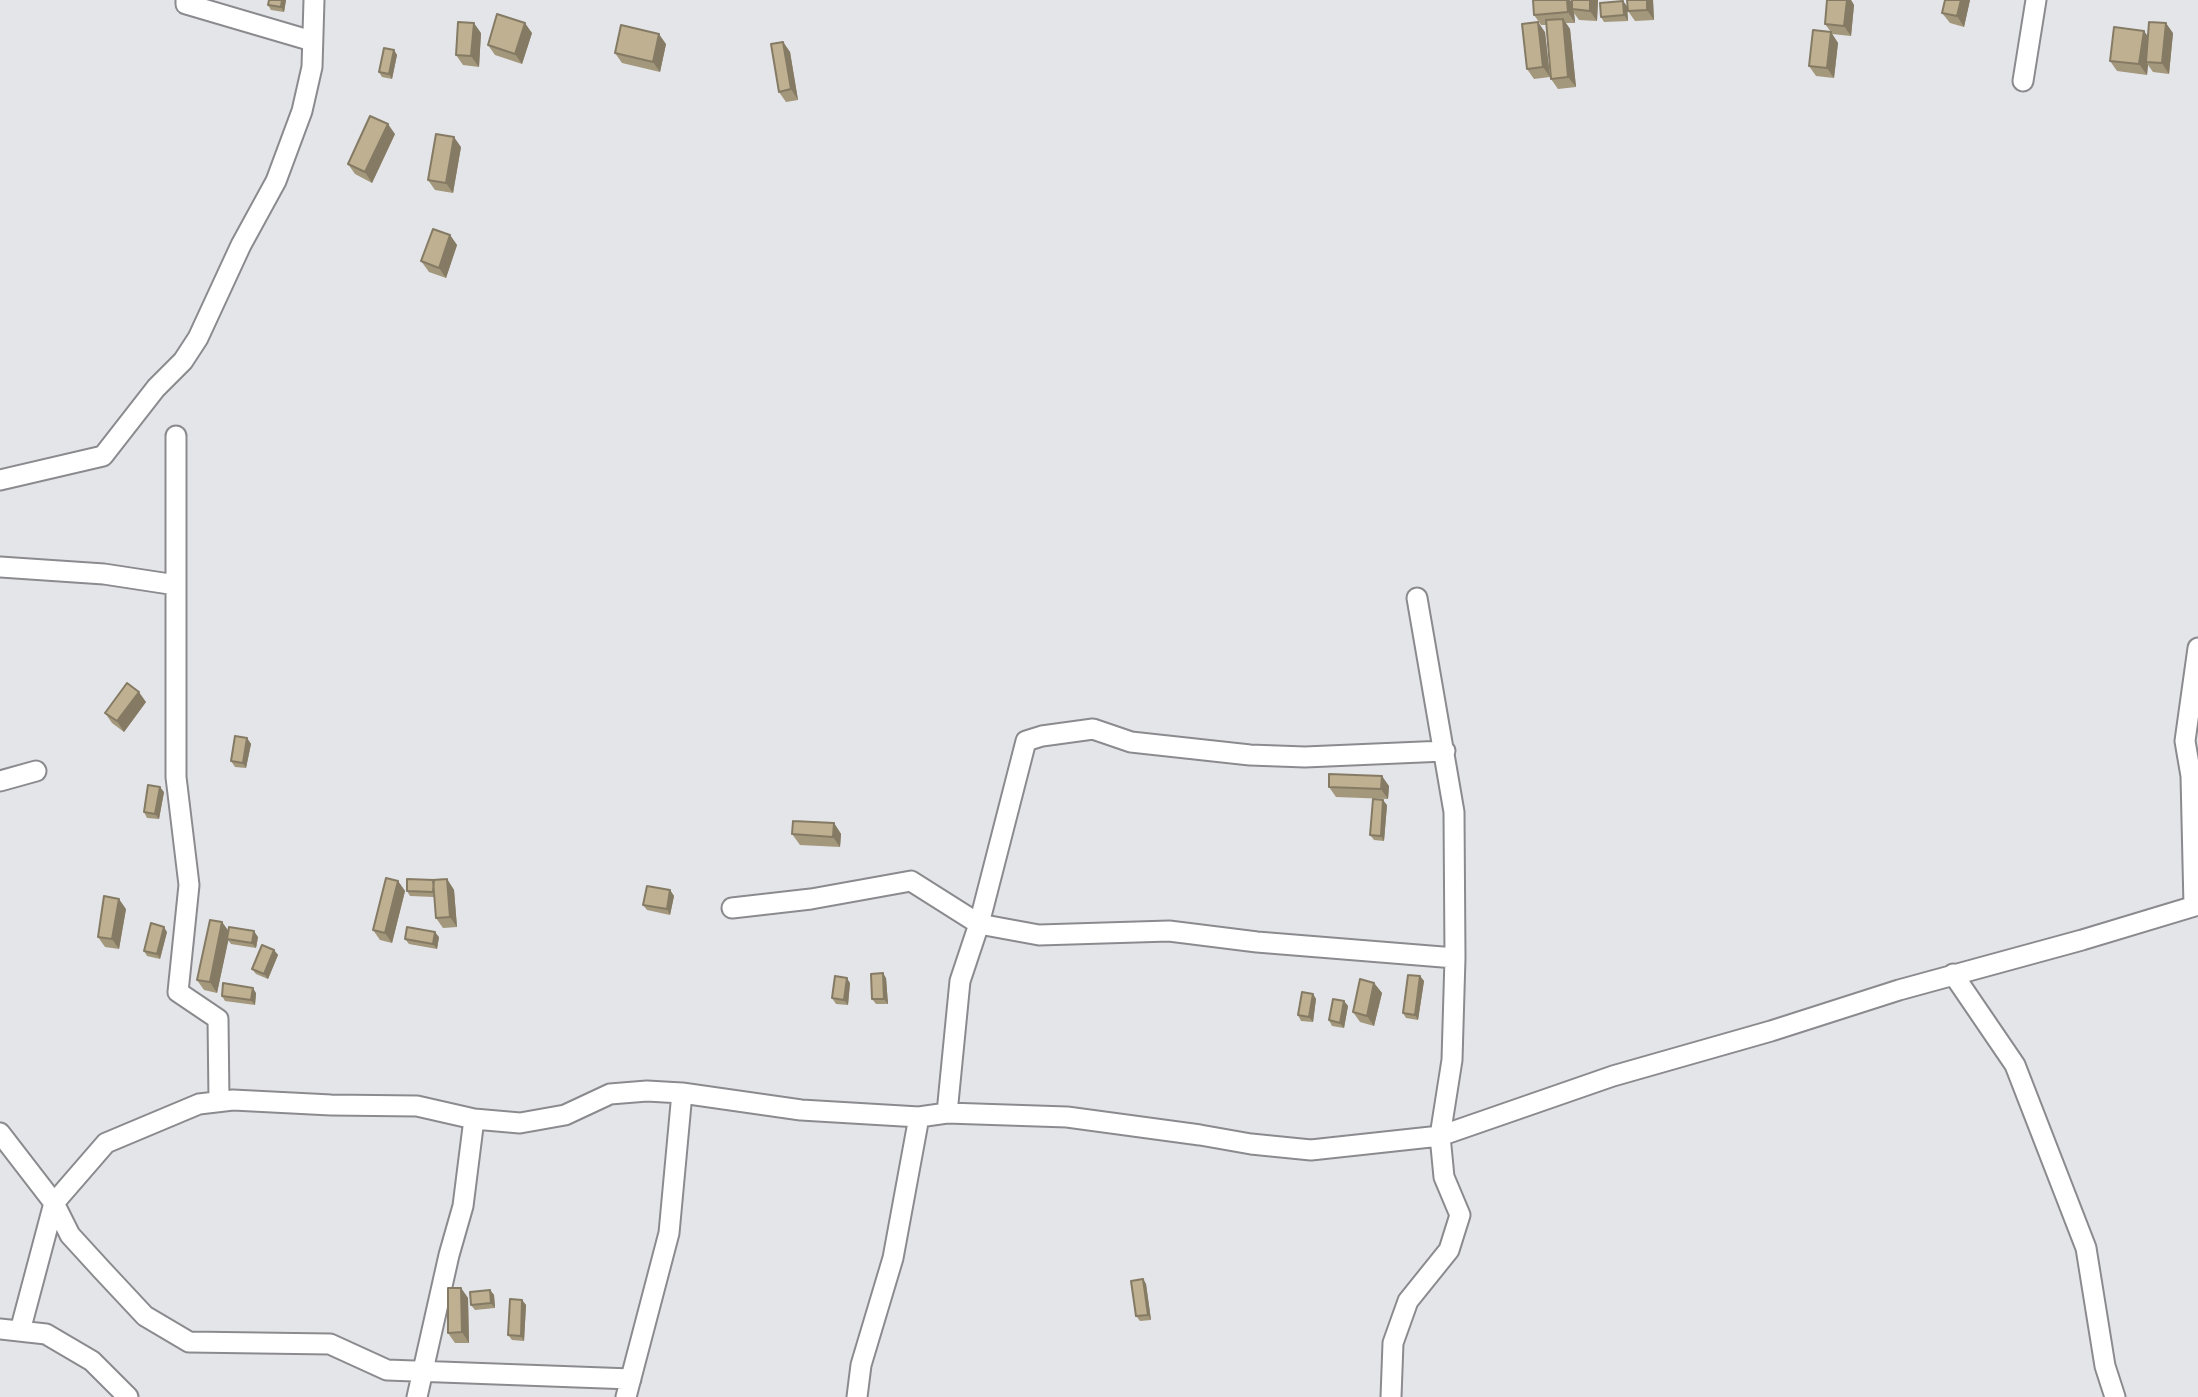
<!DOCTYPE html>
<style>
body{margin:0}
canvas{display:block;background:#e4e5e9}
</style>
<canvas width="2198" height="1397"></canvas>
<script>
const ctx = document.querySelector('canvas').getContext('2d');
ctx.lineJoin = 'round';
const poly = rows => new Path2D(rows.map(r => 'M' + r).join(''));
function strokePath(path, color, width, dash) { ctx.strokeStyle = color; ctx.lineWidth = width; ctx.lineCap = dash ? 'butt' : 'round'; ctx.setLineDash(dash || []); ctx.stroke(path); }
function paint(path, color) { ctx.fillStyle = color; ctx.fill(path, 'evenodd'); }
const minor = poly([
 [186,0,186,4,312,41],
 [2023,81,2036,0],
 [176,436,176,777,189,885,178,992,218,1019,219,1101],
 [0,480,103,456,156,388,183,361,198,338,241,245,276,181,302,111,312,67,314,0],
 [0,567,104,574,176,585],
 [0,781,36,771],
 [2194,906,2191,776,2185,741,2198,648],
 [732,908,811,899,911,881,979,924,1039,935,1169,931,1257,942,1455,958],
 [1953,974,2015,1065,2086,1248,2105,1366,2115,1397],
 [947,1113,960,981,979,924,1026,741,1042,736,1093,729,1131,742,1250,755,1305,757,1445,751],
 [0,1133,54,1203,70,1235,102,1270,145,1316,189,1342,330,1344,387,1370,631,1379],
 [0,1329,46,1334,92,1361,128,1397],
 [20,1331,54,1203,106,1143,199,1104,233,1100,331,1105,417,1106,474,1119,520,1123,565,1115,610,1094,647,1091,682,1093,801,1110,919,1117,947,1113,1067,1117,1200,1135,1251,1144,1311,1150,1440,1136,1613,1076,1771,1031,1899,990,2082,940,2198,905],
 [417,1397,449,1255,463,1206,474,1119],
 [626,1397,669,1233,682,1093],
 [857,1397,861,1365,893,1258,919,1117],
 [1391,1397,1393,1343,1408,1301,1449,1250,1460,1215,1444,1177,1440,1136,1452,1060,1455,958,1454,812,1417,598]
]);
strokePath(minor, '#8b8b8f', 23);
strokePath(minor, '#fff', 19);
paint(poly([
 [269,0,286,0,284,12,271,10,268,5],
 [1533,0,1570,0,1572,4,1598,0,1597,21,1579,20,1574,13,1575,23,1566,23,1570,29,1576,87,1558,89,1551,79,1546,25,1541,25,1534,15],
 [1627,0,1653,0,1654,20,1635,21,1628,11],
 [1827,0,1851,0,1854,5,1851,36,1832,34,1838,43,1834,78,1816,76,1809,66,1831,32,1825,24],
 [1970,0,1964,27,1950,23,1942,13],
 [1627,6,1628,21,1604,22,1601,17],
 [2144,31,2148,37,2173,33,2169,74,2153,72,2148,65,2147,75,2117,71,2110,61],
 [1545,32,1550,77,1534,79,1527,69],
 [481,33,479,67,463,65,456,55],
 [532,33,522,64,495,55,488,45],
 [783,42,790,52,798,100,786,102,779,92],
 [666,44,660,72,622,63,615,53],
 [394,50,397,55,392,79,382,77,379,72],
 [395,134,372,183,355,174,348,164],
 [461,147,453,193,435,190,428,180],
 [450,235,457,245,446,278,429,272,421,261],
 [146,702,124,732,112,723,105,713],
 [247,738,251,744,246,768,235,767,231,761],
 [1389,786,1388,799,1336,797,1329,787],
 [164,792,159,819,147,818,144,812],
 [1387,805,1384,841,1374,840,1370,835],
 [834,823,841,834,840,847,800,845,792,834],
 [447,879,454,890,457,927,443,928,436,918,434,897,410,896,407,891,434,880],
 [398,881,405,891,392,943,380,940,373,930],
 [670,890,674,896,670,915,647,910,643,905],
 [126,909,119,949,105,947,98,937],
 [222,922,228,931,258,937,256,948,231,944,228,940,217,993,204,990,197,980],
 [167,932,160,959,147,956,144,951],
 [439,937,437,949,409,944,405,939],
 [274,950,278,955,268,979,256,974,252,969],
 [1420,976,1424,981,1418,1020,1406,1018,1403,1013],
 [886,978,888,1004,876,1004,872,999],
 [850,983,848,1005,836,1004,832,998],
 [1374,983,1382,993,1374,1026,1360,1022,1353,1012],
 [256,993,255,1005,225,1001,222,996],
 [1313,994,1316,999,1313,1022,1301,1021,1298,1015],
 [1344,1001,1348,1006,1344,1028,1332,1026,1329,1020],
 [1143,1279,1146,1284,1151,1320,1140,1321,1136,1316],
 [461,1288,468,1298,469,1343,455,1343,448,1333],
 [490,1290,494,1295,495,1308,475,1310,471,1305],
 [522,1300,526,1305,524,1341,512,1340,508,1335]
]), '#a3977c');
paint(poly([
 [282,0,286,0,284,12,281,7],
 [1567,0,1570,0,1574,6,1572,9,1574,12,1575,23,1568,12],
 [1590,0,1598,0,1597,21,1590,11],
 [1647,0,1653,0,1654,20,1647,10],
 [1847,0,1851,0,1854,5,1851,36,1844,26],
 [1961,0,1970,0,1964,27,1957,16],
 [1623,1,1627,6,1628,21,1624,15],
 [1563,19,1570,29,1576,87,1568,77],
 [1538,22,1545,32,1550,77,1543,67],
 [474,23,481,33,479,67,471,56],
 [525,23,532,33,522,64,515,54],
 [2166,23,2173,33,2169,74,2162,63],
 [2144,31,2151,41,2146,62,2148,65,2147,75,2139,64],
 [1831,32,1838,43,1834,78,1827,68],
 [659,34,666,44,660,72,653,62],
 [783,42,790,52,798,100,791,89],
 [394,50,397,55,392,79,389,74],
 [388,124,395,134,372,183,365,172],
 [454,137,461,147,453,193,446,183],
 [450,235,457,245,446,278,439,268],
 [139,692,146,702,124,732,117,721],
 [247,738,251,744,246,768,243,763],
 [1382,776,1389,786,1388,799,1381,789],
 [160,787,164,792,159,819,155,814],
 [1383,800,1387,805,1384,841,1381,836],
 [834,823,841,834,840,847,833,837],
 [447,879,454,890,457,927,450,917],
 [398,881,405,891,392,943,385,933],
 [670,890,674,896,670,915,667,909],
 [119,899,126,909,119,949,112,939],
 [222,922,230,933,217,993,210,982],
 [164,927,167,932,160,959,157,954],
 [254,931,258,937,256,948,252,943],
 [435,932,439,937,437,949,433,944],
 [274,950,278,955,268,979,264,974],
 [883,973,886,978,888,1004,884,999],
 [1420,976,1424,981,1418,1020,1415,1015],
 [847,978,850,983,848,1005,844,1000],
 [1374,983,1382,993,1374,1026,1367,1016],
 [253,988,256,993,255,1005,251,1000],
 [1313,994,1316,999,1313,1022,1309,1017],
 [1344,1001,1348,1006,1344,1028,1340,1023],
 [1143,1279,1146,1284,1151,1320,1148,1315],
 [461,1288,468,1298,469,1343,462,1332],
 [490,1290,494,1295,495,1308,491,1303],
 [522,1300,526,1305,524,1341,521,1336]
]), '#857b65');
const building = poly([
 [269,0,282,0,281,7,268,5,269,0],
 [1533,0,1567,0,1568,12,1534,15,1533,0],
 [1572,0,1590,0,1590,11,1572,9,1572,0],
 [1627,0,1647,0,1647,10,1628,11,1627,0],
 [1827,0,1847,0,1844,26,1825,24,1827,0],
 [1945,0,1961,0,1957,16,1942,13,1945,0],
 [1623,1,1624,15,1601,17,1600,3,1623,1],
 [497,14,525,23,515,54,488,45,497,14],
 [1563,19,1568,77,1551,79,1546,20,1563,19],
 [458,22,474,23,471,56,456,55,458,22],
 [1538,22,1543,67,1527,69,1522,24,1538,22],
 [2149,22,2166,23,2162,63,2146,62,2149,22],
 [621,25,659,34,653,62,615,53,621,25],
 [2114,27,2144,31,2139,64,2110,61,2114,27],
 [1813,30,1831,32,1827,68,1809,66,1813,30],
 [783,42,791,89,779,92,771,44,783,42],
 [384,48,394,50,389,74,379,72,384,48],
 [370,116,388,124,365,172,348,164,370,116],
 [436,134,454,137,446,183,428,180,436,134],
 [433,229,450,235,439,268,421,261,433,229],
 [127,683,139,692,117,721,105,713,127,683],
 [235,736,247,738,243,763,231,761,235,736],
 [1329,774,1382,776,1381,789,1329,787,1329,774],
 [148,785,160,787,155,814,144,812,148,785],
 [1373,799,1383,800,1381,836,1370,835,1373,799],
 [793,821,834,823,833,837,792,834,793,821],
 [386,878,398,881,385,933,373,930,386,878],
 [407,879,434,880,433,892,407,891,407,879],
 [447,879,450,917,436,918,433,880,447,879],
 [647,886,670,890,667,909,643,905,647,886],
 [104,896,119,899,112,939,98,937,104,896],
 [210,920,222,922,210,982,197,980,210,920],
 [151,923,164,927,157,954,144,951,151,923],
 [229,927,254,931,252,943,227,939,229,927],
 [407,927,435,932,433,944,405,939,407,927],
 [262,945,274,950,264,974,252,969,262,945],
 [883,973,884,999,872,999,871,974,883,973],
 [1408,975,1420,976,1415,1015,1403,1013,1408,975],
 [835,976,847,978,844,1000,832,998,835,976],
 [1360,979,1374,983,1367,1016,1353,1012,1360,979],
 [223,983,253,988,251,1000,222,996,223,983],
 [1302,992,1313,994,1309,1017,1298,1015,1302,992],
 [1333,999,1344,1001,1340,1023,1329,1020,1333,999],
 [1143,1279,1148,1315,1136,1316,1131,1281,1143,1279],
 [448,1288,461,1288,462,1332,448,1333,448,1288],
 [490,1290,491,1303,471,1305,470,1292,490,1290],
 [510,1299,522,1300,521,1336,508,1335,510,1299]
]);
paint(building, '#beb090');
strokePath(building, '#857b65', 2);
</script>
